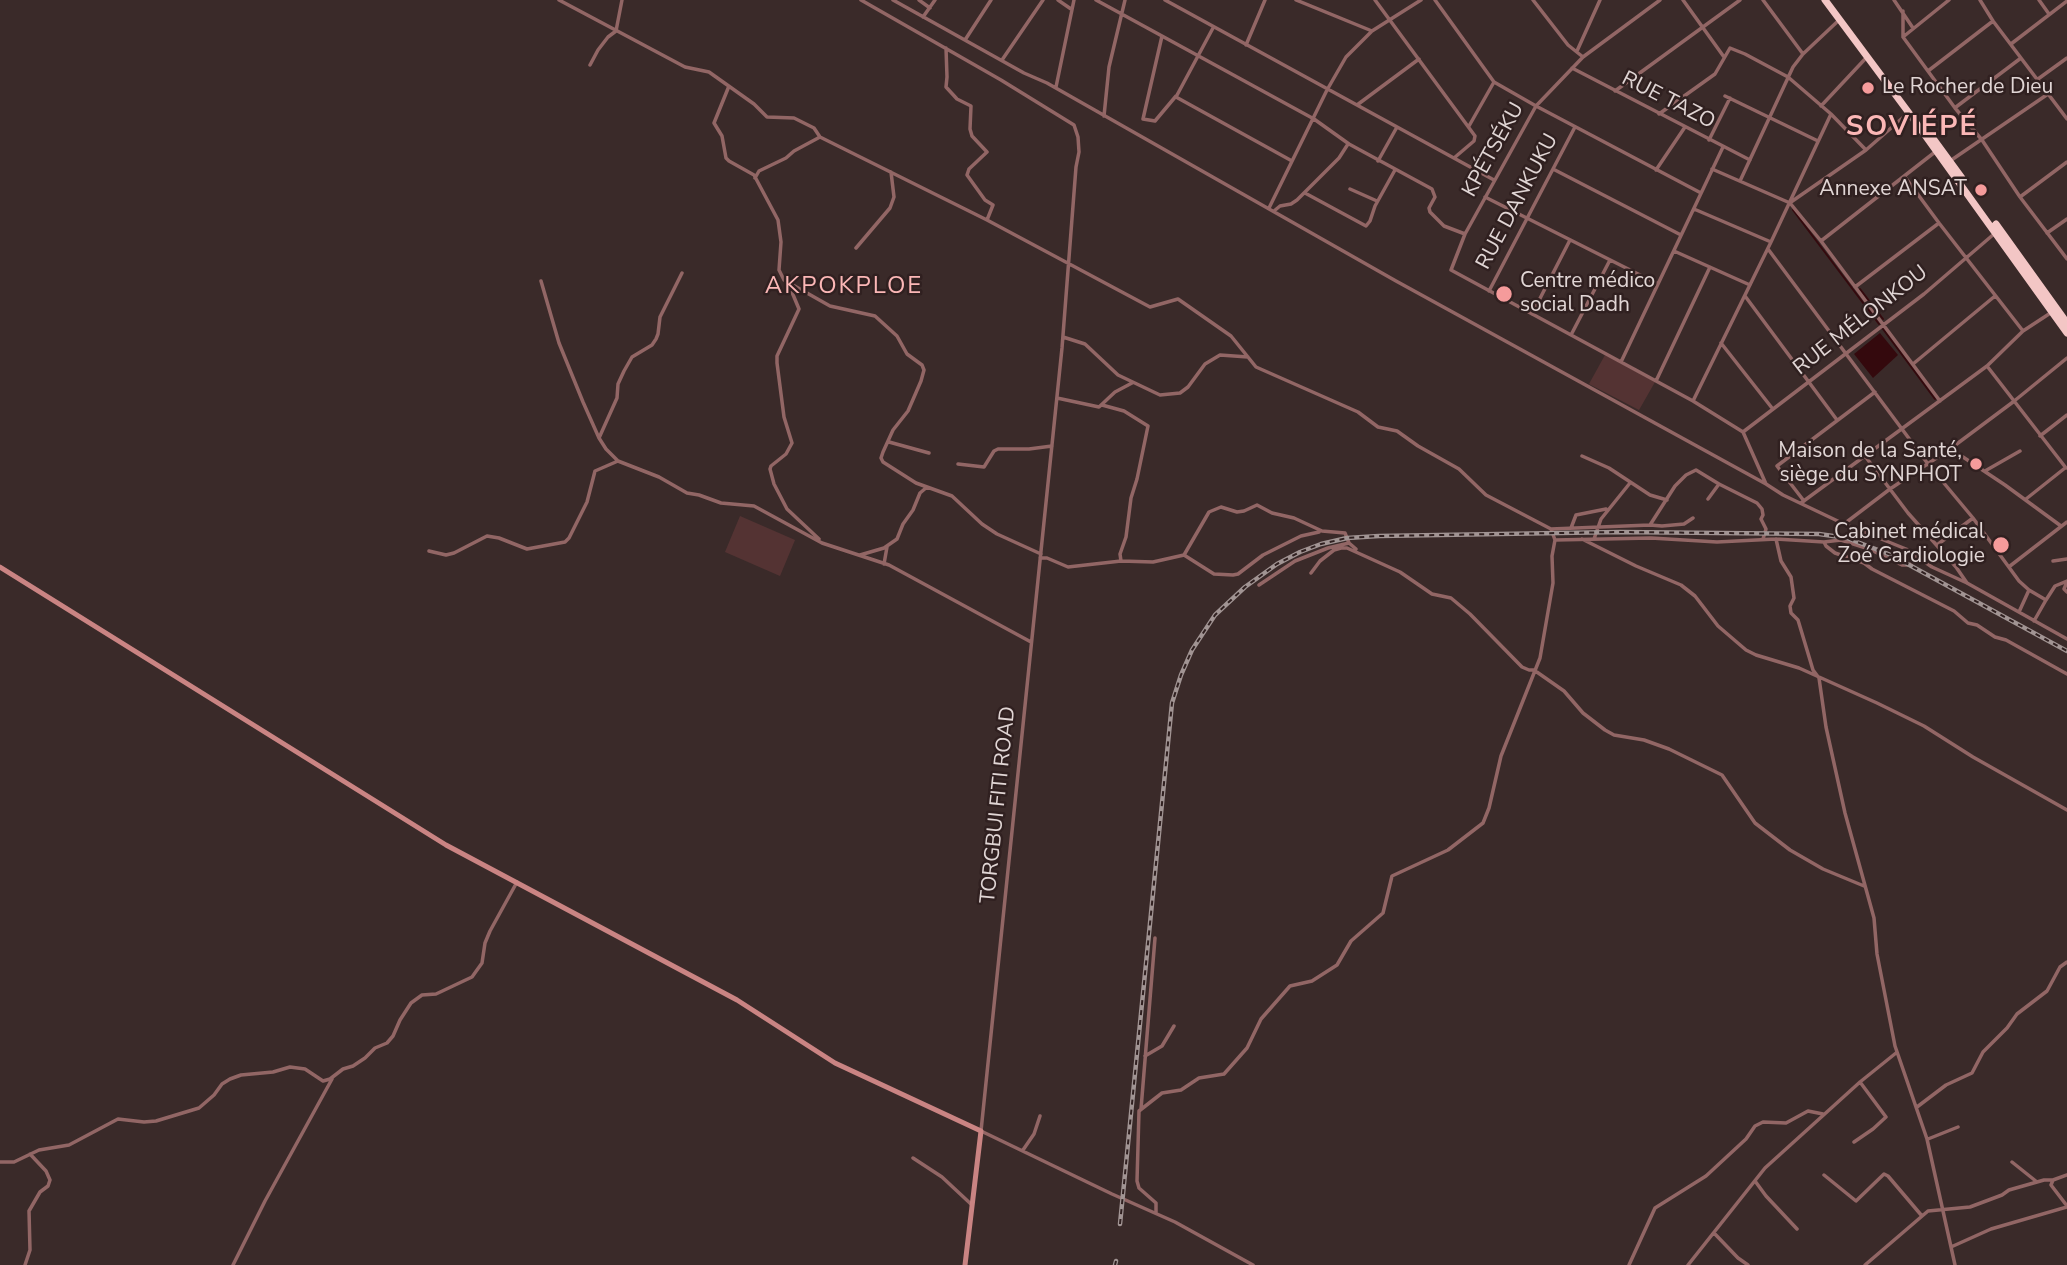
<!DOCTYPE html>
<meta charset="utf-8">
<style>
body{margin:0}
canvas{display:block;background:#3a2a29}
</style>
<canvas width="2067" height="1265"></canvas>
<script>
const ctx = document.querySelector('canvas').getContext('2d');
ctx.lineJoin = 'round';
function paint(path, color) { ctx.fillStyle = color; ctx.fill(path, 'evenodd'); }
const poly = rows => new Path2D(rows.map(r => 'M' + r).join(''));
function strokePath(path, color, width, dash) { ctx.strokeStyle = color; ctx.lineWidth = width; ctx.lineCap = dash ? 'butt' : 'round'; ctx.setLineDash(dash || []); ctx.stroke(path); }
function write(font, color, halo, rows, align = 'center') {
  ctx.font = font + ' "Nunito Sans",sans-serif'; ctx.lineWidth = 5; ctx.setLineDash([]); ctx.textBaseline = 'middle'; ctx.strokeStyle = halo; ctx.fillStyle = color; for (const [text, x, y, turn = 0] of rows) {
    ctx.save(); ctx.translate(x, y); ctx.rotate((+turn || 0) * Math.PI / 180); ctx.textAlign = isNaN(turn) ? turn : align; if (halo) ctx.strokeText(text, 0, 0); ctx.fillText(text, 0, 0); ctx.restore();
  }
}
paint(poly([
 [1605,355,1655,382,1639,410,1589,384],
 [740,516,795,540,780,576,725,552]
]), '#543333');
paint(poly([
 [1880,333,1898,355,1873,378,1854,354]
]), '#34090d');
strokePath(poly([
 [1793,210,1879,324],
 [1860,289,1883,319],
 [1883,329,1935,399]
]), '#34090d', 2);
strokePath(poly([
 [559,0,685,67,709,72,754,104,767,117,794,118,814,128,820,137,987,220,1150,307,1178,299,1231,336,1256,367,1358,412,1378,427,1397,431,1418,446,1459,469,1486,495,1551,529,1555,540,1552,556,1553,583,1540,658,1501,756,1489,808,1483,823,1448,850,1392,876,1383,913,1351,941,1337,965,1312,981,1290,986,1261,1019,1247,1048,1224,1074,1199,1078,1181,1090,1162,1093,1139,1111,1137,1181,1139,1188,1156,1203,1156,1213],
 [861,0,1001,80,1074,125,1078,137,1079,152,1076,167,1062,348,981,1131,1112,1194,1175,1222,1253,1265],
 [893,0,1024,73,1047,83,1396,281,1766,484],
 [919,0,930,8],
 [1058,0,1071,9],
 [1096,0,1314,119,1349,144,1432,189,1435,197,1429,208,1430,212,1444,226,1465,234],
 [1165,0,1494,180],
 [1296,0,1372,31],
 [1375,0,1475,136,1474,141,1454,158],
 [1435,0,1494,82,1536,106,1701,193],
 [1533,0,1568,45,1583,57],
 [1660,0,1583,57,1536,106,1465,234,1451,270,1693,401,1743,432,1766,484,1783,495,1844,524,1906,549,1932,567,1967,583,2067,639],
 [1683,0,1724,57],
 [1763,0,1803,54],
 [1894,0,1913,28],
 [1980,0,1993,21,2067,119],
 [2039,0,2049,14],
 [1903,11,1903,37,1955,108,1982,140,2020,197,2067,259],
 [923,17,935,0],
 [1213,28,1176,97,1292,161],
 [1162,36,1143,119,1155,121,1176,96],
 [1903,37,1949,0],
 [965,40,991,0],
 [2011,44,2067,1],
 [1246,45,1265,0],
 [946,48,947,77,946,87,957,99,971,106,970,129,972,136,987,152,969,169,967,175,985,200,993,205,987,220],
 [1577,51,1600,0],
 [1002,60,1043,0],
 [590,65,598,50,608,37,616,31,622,0],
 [1572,68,1750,160],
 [1928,71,1993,21],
 [2038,79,2067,58],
 [729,86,714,123,722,136,726,158,729,161,754,175,778,220,781,242,779,270,784,280,830,306,875,316,897,336,907,354,922,365,924,370,921,381,908,411,893,430,883,452,881,458,883,462,916,483,952,496,982,524,997,534,1041,554],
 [1056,87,1074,0],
 [1615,91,1740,0],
 [1725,96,1818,141],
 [1357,105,1419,59],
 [1821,106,1866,58],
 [1956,107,2021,58],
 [1659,114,1715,74,1730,48,1745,54,1788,77,1831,114,1866,150],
 [1104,116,1109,67,1125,0],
 [1469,126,1494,82],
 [1709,140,1730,98],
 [1378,161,1397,127],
 [1950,161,2048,94],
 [1553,169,1681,235],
 [1712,169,1790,203,1821,241,1940,401],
 [1656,170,1685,127],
 [1905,177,1939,223,2023,331],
 [755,178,759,171,786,158,794,151,820,137],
 [1740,181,1793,67,1803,54,1838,21],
 [1350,189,1377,201],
 [1305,193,1366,226,1370,221,1375,206,1395,170],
 [1485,197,1658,284],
 [2020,197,2067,162],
 [1791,202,1866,150,1907,114],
 [1269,208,1327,90,1346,57,1372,31,1421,0],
 [1694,209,1771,242],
 [1274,211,1280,206,1291,204,1297,200,1339,158,1348,144],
 [2047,233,2067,219],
 [1821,241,1935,152],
 [856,248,890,208,894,197,891,172],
 [1768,249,1928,464,1973,518,2019,581,2029,590],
 [1674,251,1750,285],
 [541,281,559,343,583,402,599,438,606,449,618,461,659,477,687,493,699,495,721,503,754,506,822,543,889,565,1031,642],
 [789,285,799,309,777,356,777,363,784,417,792,443,786,454,771,466,770,469,774,484,787,509,819,539],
 [1855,287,1939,223],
 [1489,291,1575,127],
 [1745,296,1837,420],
 [1532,314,1570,240],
 [1571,335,1610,260],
 [1063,337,1085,344,1118,375,1160,395,1180,393,1188,387,1205,364,1220,355,1248,357],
 [1721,343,1772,408],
 [1621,362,1723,147],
 [1913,364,1995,296],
 [1987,366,2066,468],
 [1656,381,1710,267],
 [1057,398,1099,407,1115,392,1132,383],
 [1693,401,1771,242,1831,114],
 [1102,405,1124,411,1148,426,1137,479,1131,498,1126,537,1120,554,1121,561],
 [1743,432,1924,294,1994,234],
 [2040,436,2067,415],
 [599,438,617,398,618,384,624,371,632,357,652,345,656,339,658,334,660,317,682,273],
 [889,442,929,453],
 [1951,449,2005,485,2061,526],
 [1582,456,1609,468,1650,495,1667,500],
 [1865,456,1908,513,1956,567,1967,583],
 [958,464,984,467,994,451,998,449,1029,449,1052,446],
 [1985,471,2020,451],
 [1708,499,1719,484],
 [2026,499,2065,468],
 [1804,501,1777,466,1875,392],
 [1801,503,1987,366,2023,331,2052,312],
 [1844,524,1890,489,1950,449,2013,402,2067,358],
 [1650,525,1675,486,1686,475,1696,470,1719,484,1757,503,1762,509,1763,515,1761,519,1766,529,1763,539],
 [1571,528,1576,515,1606,509],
 [1551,529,1650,525,1662,526,1684,524,1693,518],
 [1582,539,1636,566,1681,585,1695,596,1718,626,1746,650,1756,655,1799,668,1877,703,1924,726,1973,757,2067,810],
 [1594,539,1601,519,1630,483],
 [1776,539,1781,561,1791,577,1794,598,1790,606,1791,613,1798,620,1813,670,1819,678,1826,727,1845,813,1874,918,1877,954,1895,1046,1927,1139,1955,1265],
 [1555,540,1651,538,1717,542,1776,539,1824,542,1841,540,1869,549,1902,565,1910,565,1919,557],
 [1824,542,1826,546,1835,553,1864,563,1872,569,1954,611,1968,623,1977,625,1995,637,2006,640,2067,674],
 [1937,545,1973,518],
 [429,551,446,555,454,553,487,536,499,538,527,549,565,542,569,538,587,502,595,471,618,461],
 [860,555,884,548,897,539,903,524,913,510,920,493,927,487],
 [1184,555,1214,574,1233,575,1238,574,1263,555,1301,536,1319,532],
 [1040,558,1047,558,1068,567,1121,561,1153,562,1184,555,1209,512,1221,507,1237,512,1244,511,1257,505,1272,513,1294,518,1322,531,1345,533,1349,543,1356,549],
 [2053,561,2067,559],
 [884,564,887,547],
 [2010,566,2067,522],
 [1311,573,1320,561,1334,550,1341,548,1347,548,1400,572,1432,594,1451,598,1470,614,1522,667,1529,670,1534,670,1564,691,1583,713,1605,730,1614,735,1644,740,1669,749,1722,775,1755,823,1790,850,1823,869,1864,886],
 [2067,582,2064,589,2067,592],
 [1259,585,1295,561,1328,548,1349,543],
 [2019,612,2029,590,2046,600,2055,586,2067,581],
 [2034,621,2046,600],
 [1145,1056,1162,1046,1174,1026],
 [1917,1107,1946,1085,1972,1073,1983,1052,2007,1028,2017,1014,2047,991,2060,967,2067,962],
 [1141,1109,1155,938],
 [1928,1139,1958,1127],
 [1854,1142,1873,1129,1886,1117,1860,1082],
 [1023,1150,1034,1134,1040,1116],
 [913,1158,942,1177,972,1205],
 [0,1162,14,1162,39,1150,69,1145,118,1119,144,1122,156,1121,199,1108,214,1095,222,1084,230,1079,241,1075,273,1072,290,1067,305,1069,323,1081,330,1079,343,1069,353,1066,365,1058,375,1048,387,1043,393,1036,400,1020,411,1003,422,995,436,994,472,977,482,963,485,943,490,931,517,882],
 [2012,1162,2037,1182],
 [1824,1175,1856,1201,1884,1174,1888,1176,1922,1216],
 [2067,1175,2053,1180,2051,1185,2067,1206],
 [1755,1181,1766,1196,1797,1229],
 [1714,1233,1738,1258,1748,1265],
 [1951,1247,1991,1229,2067,1207],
 [25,1265,30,1250,29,1211,40,1192,48,1186,50,1180,46,1171,30,1154],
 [233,1265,265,1201,332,1079],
 [1629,1265,1655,1208,1706,1176,1746,1139,1755,1126,1763,1122,1786,1123,1808,1111,1823,1114],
 [1688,1265,1765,1168,1860,1082,1896,1053],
 [1865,1265,1928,1211,1970,1207,2002,1195,2009,1190,2044,1180,2053,1180]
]), '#926665', 3.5);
strokePath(poly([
 [0,567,446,845,737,1000,835,1063,981,1131,965,1265]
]), '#ca8483', 5);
strokePath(poly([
 [1825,0,1909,113,2067,333],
 [1932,137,1962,178],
 [1996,224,2067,323]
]), '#f3c6c5', 7);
const rail = poly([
 [1120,1224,1172,703,1181,675,1192,650,1215,615,1245,587,1277,564,1300,552,1321,544,1347,538,1379,536,1620,532,1819,534,1847,538,1891,555,2067,651],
 [1115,1265,1116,1261]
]);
strokePath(rail, '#a19493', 4.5);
strokePath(rail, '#302020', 2, [5]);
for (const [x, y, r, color] of [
 [1868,88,7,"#f59b9b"],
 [1981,190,7,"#f59b9b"],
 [1504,294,9,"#f59b9b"],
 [1976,464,7,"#f59b9b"],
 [2001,545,9,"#f59b9b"]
]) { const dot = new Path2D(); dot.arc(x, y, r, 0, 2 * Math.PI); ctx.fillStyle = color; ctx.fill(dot); strokePath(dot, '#302020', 2.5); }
write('21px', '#e1d6d5', '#302020', [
 ["Le Rocher de Dieu",1882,88,"left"],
 ["Annexe ANSAT",1967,190],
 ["Centre médico",1520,282,"left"],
 ["social Dadh",1520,306,"left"],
 ["Maison de la Santé,",1962,452],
 ["siège du SYNPHOT",1962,476],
 ["Cabinet médical",1985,533],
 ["Zoé Cardiologie",1985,557]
], 'right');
write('21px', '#e1d6d5', '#302020', [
 ["RUE TAZO",1668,101,27],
 ["KPÉTSÉKU",1494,150,-61],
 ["RUE DANKUKU",1518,202,-62],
 ["RUE MÉLONKOU",1861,321,-38],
 ["TORGBUI FITI ROAD",999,805,-84]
]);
ctx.letterSpacing = '2px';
write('24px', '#fbb7b6', '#302020', [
 ["AKPOKPLOE",844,287]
]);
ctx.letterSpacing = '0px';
ctx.letterSpacing = '2px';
write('bold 28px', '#fbb7b6', '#302020', [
 ["SOVIÉPÉ",1912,128]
]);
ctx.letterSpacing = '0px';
</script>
